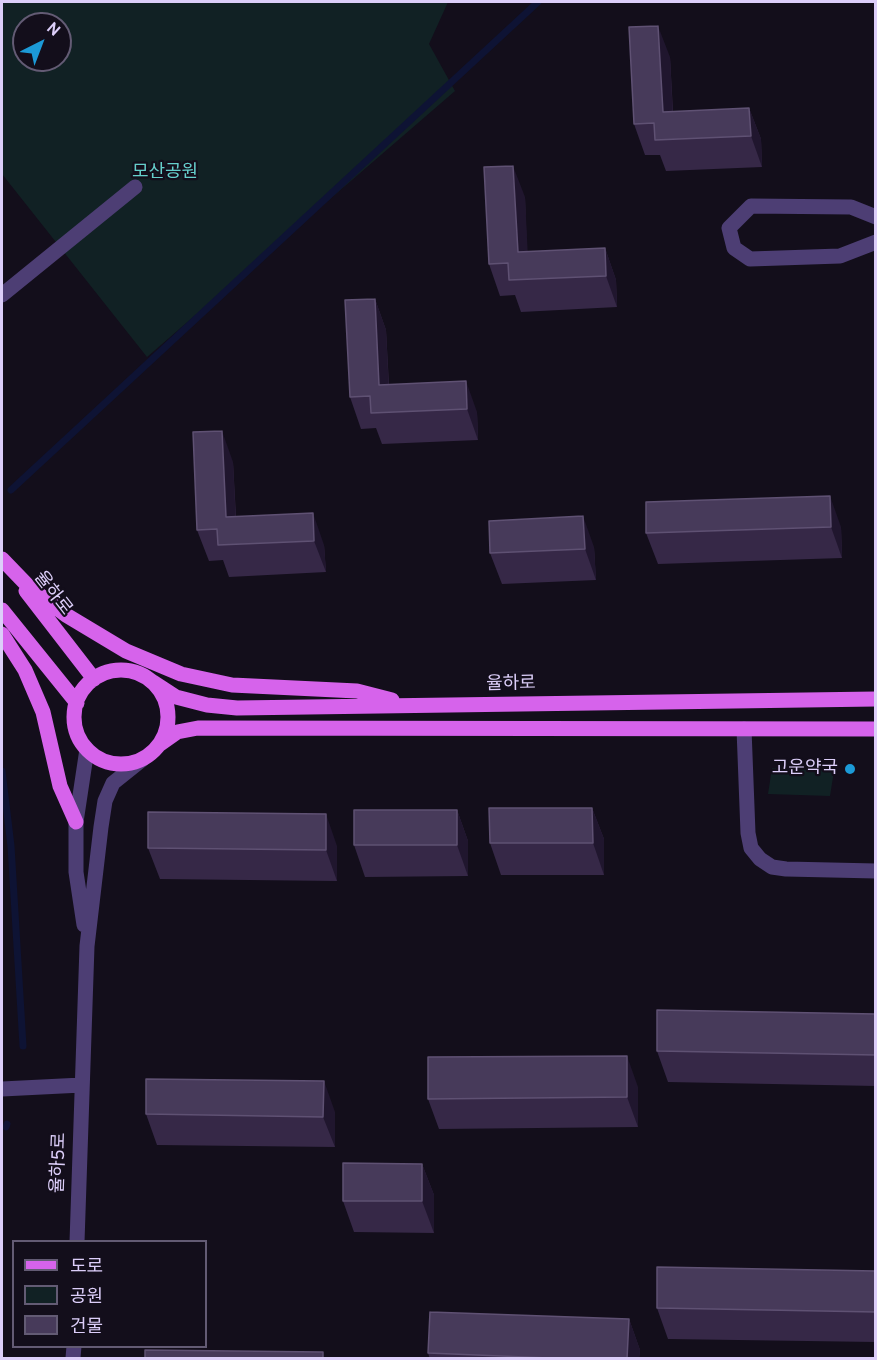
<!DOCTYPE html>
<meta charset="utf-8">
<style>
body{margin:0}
#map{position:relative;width:877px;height:1360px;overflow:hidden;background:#130e1b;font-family:Overpass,"Noto Sans KR",sans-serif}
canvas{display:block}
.frame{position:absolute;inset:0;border:3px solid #dccef9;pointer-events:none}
.legend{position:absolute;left:12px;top:1240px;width:195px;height:108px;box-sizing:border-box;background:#130e1b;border:2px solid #635b74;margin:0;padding:8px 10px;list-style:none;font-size:18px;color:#dccef9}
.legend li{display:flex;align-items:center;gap:12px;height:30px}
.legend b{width:30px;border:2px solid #635b74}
.north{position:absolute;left:12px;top:12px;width:60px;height:60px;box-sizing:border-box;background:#130e1b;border:2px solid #635b74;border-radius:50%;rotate:42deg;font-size:16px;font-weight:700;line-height:24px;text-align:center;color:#dccef9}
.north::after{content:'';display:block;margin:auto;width:21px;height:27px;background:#1c9ad7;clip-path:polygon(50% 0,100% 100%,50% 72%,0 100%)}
</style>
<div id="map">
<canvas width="877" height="1360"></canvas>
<div class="frame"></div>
<ul class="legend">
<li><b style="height:8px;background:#d663eb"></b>도로</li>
<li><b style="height:16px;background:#112124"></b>공원</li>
<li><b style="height:16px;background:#473a5a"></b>건물</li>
</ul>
<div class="north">N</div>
</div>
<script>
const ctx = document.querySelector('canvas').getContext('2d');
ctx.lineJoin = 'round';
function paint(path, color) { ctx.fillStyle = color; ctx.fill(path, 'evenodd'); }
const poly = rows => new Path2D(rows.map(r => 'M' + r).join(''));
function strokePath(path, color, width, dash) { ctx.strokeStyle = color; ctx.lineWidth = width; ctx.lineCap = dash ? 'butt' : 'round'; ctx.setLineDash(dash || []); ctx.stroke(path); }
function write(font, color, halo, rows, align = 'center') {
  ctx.font = font + ' Overpass,"Noto Sans KR",sans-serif'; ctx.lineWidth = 4.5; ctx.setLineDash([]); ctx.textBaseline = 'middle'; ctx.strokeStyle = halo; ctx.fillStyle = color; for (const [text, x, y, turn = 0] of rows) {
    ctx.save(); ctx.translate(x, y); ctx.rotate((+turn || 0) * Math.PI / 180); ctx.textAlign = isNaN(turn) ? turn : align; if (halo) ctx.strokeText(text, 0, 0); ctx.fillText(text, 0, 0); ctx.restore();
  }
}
paint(poly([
 [2,2,448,2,429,44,455,91,147,357,2,174],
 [24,24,60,24,60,60,24,60],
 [772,768,834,771,830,796,768,794]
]), '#112124');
strokePath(poly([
 [11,490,538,2],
 [2,771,11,846,23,1046],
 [6,1127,7,1124]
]), '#0e1334', 7);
strokePath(poly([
 [876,217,851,207,751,206,729,228,734,248,750,259,840,256,876,242],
 [2,295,135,187],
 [744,729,748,833,751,848,760,859,772,867,786,869,876,871],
 [84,925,76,872,76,822,87,749],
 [2,1089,82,1085],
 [77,1242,87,946,101,827,105,801,113,783,143,759],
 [73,1358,74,1346]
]), '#4d3e74', 15);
strokePath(poly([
 [2,559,29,587,66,615,126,651,181,674,232,685,357,691,392,700],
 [26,591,94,679],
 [2,610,77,703],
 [2,634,25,670,43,712,60,786,76,822],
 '74 717a47 47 0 1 1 94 0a47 47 0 1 1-94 0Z',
 [153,682,176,697,207,705,237,708,876,699],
 [160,744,177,732,198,728,876,729]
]), '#d663eb', 15);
paint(poly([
 [670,57,673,112,749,108,761,139,762,167,666,171,660,155,645,155,634,124],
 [525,197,527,252,605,248,616,280,617,307,521,312,515,295,500,296,489,264],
 [375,299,386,330,389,385,477,412,478,440,382,444,376,428,361,429,350,397],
 [233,462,236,517,324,545,326,572,229,577,223,560,209,561,197,530],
 [646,502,841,527,842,558,658,564,646,533],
 [594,547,596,580,502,584,490,553],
 [592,808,604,839,604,875,501,875,490,843],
 [457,810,468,841,468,876,365,877,354,845],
 [337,846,337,881,160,879,148,848],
 [876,1014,876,1086,668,1082,657,1051],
 [638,1087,638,1127,439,1129,428,1099],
 [335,1112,335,1147,157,1145,146,1114],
 [422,1164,434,1195,434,1233,354,1232,343,1201],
 [876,1271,876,1342,668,1339,657,1308],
 [629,1319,640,1350,639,1359,430,1359,428,1353]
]), '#362847');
paint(poly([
 [658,26,670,57,674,139,663,112],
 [749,108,761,139,762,167,751,136],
 [513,166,525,197,529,279,518,252],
 [605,248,616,280,617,307,606,276],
 [375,299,386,330,390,412,379,385],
 [466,381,477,412,478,440,467,409],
 [222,431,233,462,237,545,226,517],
 [830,496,841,527,842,558,831,527],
 [313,513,324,545,326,572,314,541],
 [583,516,594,547,596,580,585,549],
 [592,808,604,839,604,875,593,843],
 [457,810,468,841,468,876,457,845],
 [326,814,337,846,337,881,326,850],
 [627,1056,638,1087,638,1127,627,1097],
 [324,1081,335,1112,335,1147,323,1117],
 [422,1164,434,1195,434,1233,422,1201],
 [629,1319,640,1350,639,1359,627,1359]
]), '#20162e');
const building = poly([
 [658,26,663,112,749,108,751,136,655,140,654,123,634,124,629,27,658,26],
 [513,166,518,252,605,248,606,276,509,280,508,263,489,264,484,167,513,166],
 [375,299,379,385,466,381,467,409,371,413,370,396,350,397,345,300,375,299],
 [222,431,226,517,313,513,314,541,218,545,217,529,197,530,193,432,222,431],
 [830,496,831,527,646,533,646,502,830,496],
 [583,516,585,549,490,553,489,521,583,516],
 [489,808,592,808,593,843,490,843,489,808],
 [354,810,457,810,457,845,354,845,354,810],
 [148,812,326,814,326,850,148,848,148,812],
 [657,1010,876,1014,876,1055,657,1051,657,1010],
 [627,1056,627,1097,428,1099,428,1057,627,1056],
 [146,1079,324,1081,323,1117,146,1114,146,1079],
 [343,1163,422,1164,422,1201,343,1201,343,1163],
 [657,1267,876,1271,876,1312,657,1308,657,1267],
 [430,1312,629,1319,627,1359,573,1359,428,1353,430,1312],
 [145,1350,323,1352,323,1359,145,1359,145,1350]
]);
paint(building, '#473a5a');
strokePath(building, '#5f5173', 1.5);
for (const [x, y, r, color] of [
 [850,769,6,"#1c9ad7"]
]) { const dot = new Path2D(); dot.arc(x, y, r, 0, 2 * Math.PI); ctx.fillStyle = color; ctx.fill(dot); strokePath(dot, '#130e1b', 2); }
write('18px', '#65cecb', '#130e1b', [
 ["모산공원",165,173]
]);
write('18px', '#dccef9', '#130e1b', [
 ["율하로",52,594,52],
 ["율하로",511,685,-1],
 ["율하5로",60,1163,-88]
]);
write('18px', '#dccef9', '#130e1b', [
 ["고운약국",838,769]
], 'right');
</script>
